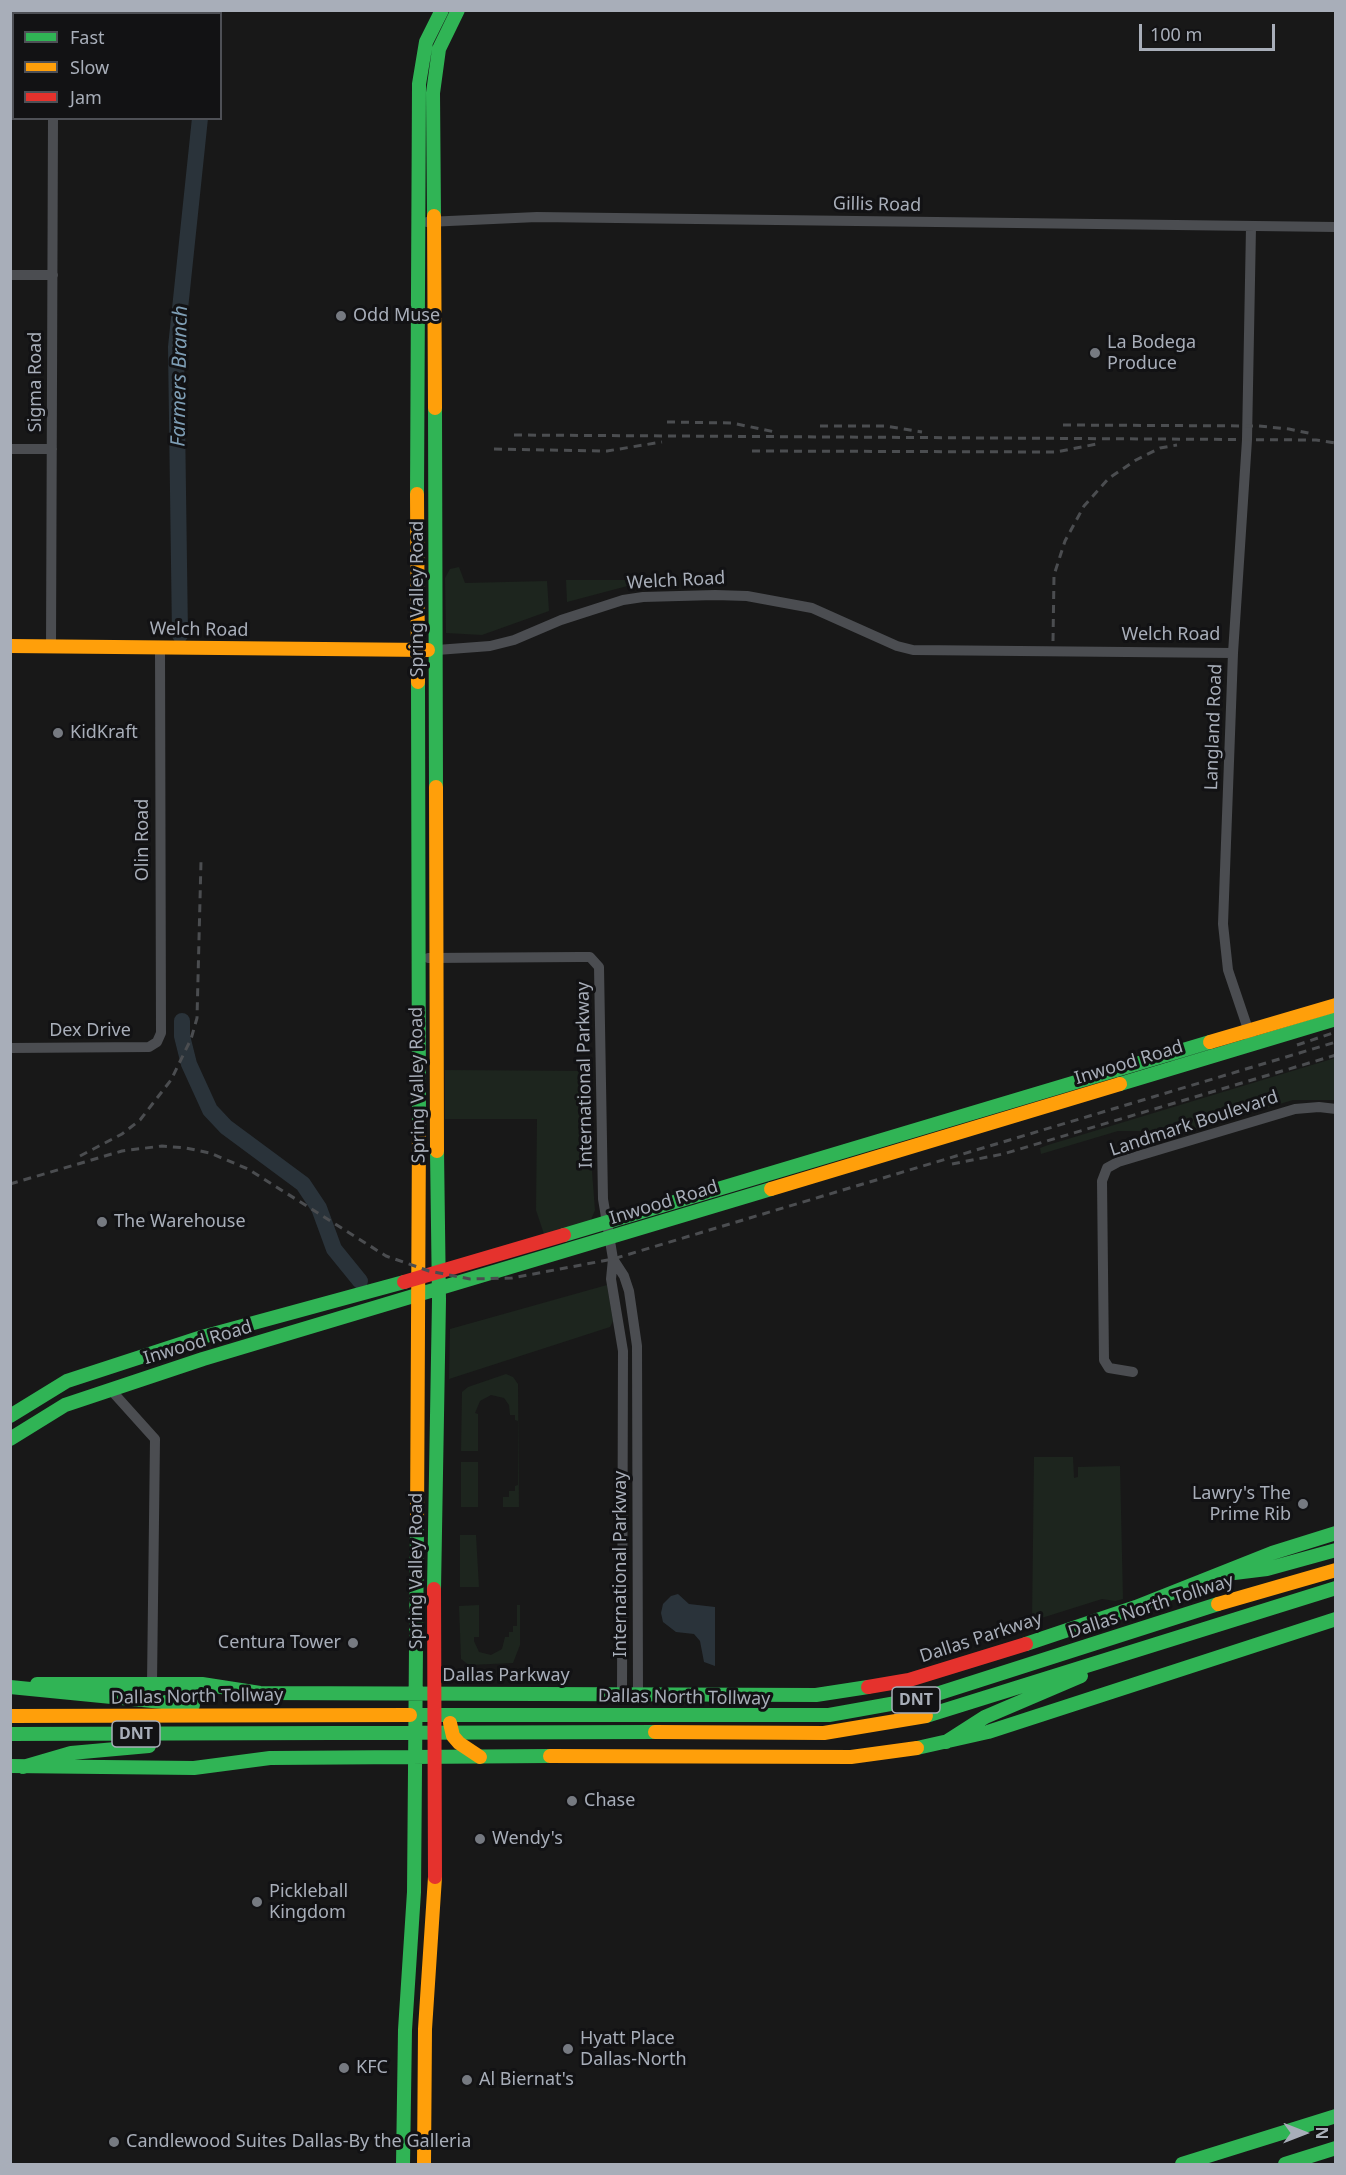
<!DOCTYPE html>
<style>
body{margin:0}
#map{position:relative;width:1346px;height:2175px;overflow:hidden;background:#181818;font-family:"Noto Sans",sans-serif}
canvas{display:block}
.frame{position:absolute;inset:0;border:12px solid #a8aeb9;pointer-events:none}
.legend{position:absolute;left:12px;top:12px;width:210px;height:108px;box-sizing:border-box;background:#121214;border:2px solid #4e5056;margin:0;padding:8px 10px;list-style:none;font-size:18px;color:#a8aeb9}
.legend li{display:flex;align-items:center;gap:12px;height:30px}
.legend b{width:30px;border:2px solid #4e5056}
.north{position:absolute;left:1274px;top:2103px;width:60px;height:60px;-webkit-text-stroke:4px #121214;paint-order:stroke;rotate:90deg;font-size:16px;font-weight:700;line-height:24px;text-align:center;color:#a8aeb9}
.north::after{content:'';display:block;margin:auto;width:21px;height:27px;background:#a8aeb9;clip-path:polygon(50% 0,100% 100%,50% 72%,0 100%)}
.scale{position:absolute;left:1139px;top:24px;width:136px;height:27px;box-sizing:border-box;border:3px solid #a8aeb9;border-top:0;padding-left:8px;font-size:18px;line-height:21px;white-space:nowrap;color:#a8aeb9;-webkit-text-stroke:4px #121214;paint-order:stroke}
</style>
<div id="map">
<canvas width="1346" height="2175"></canvas>
<div class="frame"></div>
<ul class="legend">
<li><b style="height:8px;background:#30b455"></b>Fast</li>
<li><b style="height:8px;background:#ff9f0a"></b>Slow</li>
<li><b style="height:8px;background:#e5322d"></b>Jam</li>
</ul>
<div class="north">N</div>
<div class="scale">100 m</div>
</div>
<script>
const ctx = document.querySelector('canvas').getContext('2d');
ctx.lineJoin = 'round';
function paint(path, color) { ctx.fillStyle = color; ctx.fill(path, 'evenodd'); }
const poly = rows => new Path2D(rows.map(r => 'M' + r).join(''));
function strokePath(path, color, width, dash) { ctx.strokeStyle = color; ctx.lineWidth = width; ctx.lineCap = dash ? 'butt' : 'round'; ctx.setLineDash(dash || []); ctx.stroke(path); }
function write(font, color, halo, rows, align = 'center') {
  ctx.font = font + ' "Noto Sans",sans-serif'; ctx.lineWidth = 6; ctx.setLineDash([]); ctx.textBaseline = 'middle'; ctx.strokeStyle = halo; ctx.fillStyle = color; for (const [text, x, y, turn = 0] of rows) {
    ctx.save(); ctx.translate(x, y); ctx.rotate((+turn || 0) * Math.PI / 180); ctx.textAlign = isNaN(turn) ? turn : align; if (halo) ctx.strokeText(text, 0, 0); ctx.fillText(text, 0, 0); ctx.restore();
  }
}
paint(poly([
 [459,567,465,583,547,581,549,611,482,635,446,633,445,578,450,569],
 [566,580,636,580,635,584,567,602],
 [1335,1058,1335,1100,1293,1100,1190,1131,1118,1131,1041,1154,1040,1148,1048,1145],
 [445,1070,592,1071,592,1172,595,1210,590,1222,545,1237,536,1210,537,1119,445,1119],
 [607,1285,613,1321,610,1327,449,1379,450,1329],
 [506,1374,513,1377,518,1384,519,1507,503,1507,503,1497,509,1497,509,1491,515,1491,515,1486,518,1485,518,1421,515,1420,515,1415,510,1415,509,1405,504,1398,491,1395,480,1401,475,1413,478,1414,478,1451,461,1451,462,1392,468,1387],
 [1034,1457,1073,1457,1074,1478,1078,1477,1078,1467,1120,1466,1123,1599,1115,1601,1102,1599,1032,1621],
 [461,1462,478,1462,478,1507,461,1507],
 [460,1535,476,1535,479,1587,460,1587],
 [479,1605,479,1637,474,1637,474,1641,479,1652,491,1655,502,1649,505,1637,509,1637,509,1632,513,1632,513,1626,517,1626,517,1605,520,1605,520,1645,513,1663,469,1665,461,1659,459,1606]
]), '#1d251e');
paint(poly([
 [678,1594,689,1604,715,1607,715,1666,704,1662,700,1641,694,1634,676,1632,663,1622,661,1613,663,1604,671,1596]
]), '#2a333a');
strokePath(poly([
 [211,14,211,10],
 [180,635,176,347,200,118],
 [182,1021,182,1036,189,1064,210,1110,226,1127,303,1184,319,1208,334,1249,360,1281]
]), '#2a333a', 16);
strokePath(poly([
 [54,14,54,10],
 [10,86,14,86],
 [427,222,537,217,1336,227],
 [10,275,53,275],
 [10,449,52,449],
 [51,646,53,118],
 [437,650,490,646,514,640,561,620,623,600,643,597,715,595,747,596,812,608,897,646,913,650,1233,653],
 [428,958,580,957,590,957,599,967,603,1199,613,1259,611,1279,623,1351,622,1694],
 [1251,1038,1228,970,1223,924,1233,653,1247,440,1251,227],
 [10,1048,149,1047,157,1042,161,1033,160,647],
 [613,1259,624,1276,629,1291,637,1346,638,1694],
 [1133,1372,1109,1368,1104,1360,1102,1181,1107,1168,1118,1162,1295,1109,1319,1107,1336,1109],
 [110,1389,155,1439,152,1683]
]), '#4b4d51', 10);
strokePath(poly([
 [434,216,433,93,439,49,458,10],
 [435,408,436,787],
 [417,494,419,84,426,42,442,10],
 [418,682,419,1128],
 [1120,1084,1336,1019],
 [564,1235,1210,1042],
 [10,1416,67,1381,202,1337,404,1282],
 [10,1439,65,1405,203,1359,771,1189],
 [1226,1574,1267,1569,1336,1550],
 [434,1589,439,1300,437,1151],
 [1026,1644,1136,1607,1272,1553,1336,1533],
 [37,1684,202,1684,260,1693,816,1695,868,1687],
 [10,1687,193,1705],
 [410,1715,829,1715,924,1698,1218,1604],
 [926,1716,1336,1588],
 [10,1734,655,1732],
 [946,1742,985,1717,1081,1676],
 [917,1748,988,1732,1336,1619],
 [10,1766,194,1768,270,1758,550,1756],
 [23,1767,71,1753,149,1746],
 [403,2164,405,2030,414,1892,417,1524],
 [1182,2164,1336,2116],
 [1285,2164,1336,2148]
]), '#30b455', 14);
strokePath(poly([
 [434,216,435,408],
 [417,494,418,682],
 [10,646,428,650],
 [436,787,437,1151],
 [1210,1042,1336,1005],
 [771,1189,1120,1084],
 [417,1524,419,1128],
 [1218,1604,1336,1570],
 [10,1716,410,1715],
 [450,1723,453,1736,459,1743,480,1757],
 [655,1732,824,1733,926,1716],
 [550,1756,851,1757,917,1748],
 [424,2164,425,2029,435,1877]
]), '#ff9f0a', 14);
strokePath(poly([
 [404,1282,564,1235],
 [434,1589,435,1877],
 [868,1687,909,1680,1026,1644]
]), '#e5322d', 14);
strokePath(poly([
 [667,422,732,423,775,432],
 [1063,425,1258,426,1289,429,1313,434],
 [820,426,885,426,922,432],
 [514,435,1316,440,1336,443],
 [494,449,607,451,662,442],
 [752,451,1056,452,1097,444],
 [1053,641,1054,575,1065,541,1084,506,1109,478,1136,460,1160,448,1177,445],
 [1297,1045,1336,1032],
 [80,1156,122,1134,140,1120,171,1080,191,1039,197,1018,201,861],
 [952,1164,1003,1154,1336,1055],
 [10,1184,122,1151,162,1146,186,1148,210,1153,248,1169,386,1256,429,1271,470,1279,512,1278,613,1259,1336,1042]
]), '#4b4d50', 3, [8, 6]);
for (const [x, y, r, color] of [
 [341,316,6,"#767a81"],
 [1095,353,6,"#767a81"],
 [58,733,6,"#767a81"],
 [102,1222,6,"#767a81"],
 [1303,1504,6,"#767a81"],
 [353,1643,6,"#767a81"],
 [572,1801,6,"#767a81"],
 [480,1839,6,"#767a81"],
 [257,1902,6,"#767a81"],
 [568,2049,6,"#767a81"],
 [344,2068,6,"#767a81"],
 [467,2080,6,"#767a81"],
 [114,2142,6,"#767a81"]
]) { const dot = new Path2D(); dot.arc(x, y, r, 0, 2 * Math.PI); ctx.fillStyle = color; ctx.fill(dot); strokePath(dot, '#121214', 2); }
for (const [x, y, w] of [
 [916,1700,48],
 [136,1734,48]
]) { const box = new Path2D(); box.roundRect(x - w / 2, y - 13, w, 26, 4.5); ctx.fillStyle = '#121214'; ctx.fill(box); strokePath(box, '#a8aeb9', 1.5); }
write('bold 16px', '#a8aeb9', null, [
 ["DNT",916,1700],
 ["DNT",136,1734]
]);
write('18px', '#a8aeb9', '#121214', [
 ["Gillis Road",877,205,1],
 ["Sigma Road",36,382,-90],
 ["Welch Road",676,581,-3],
 ["Spring Valley Road",418,599,-90],
 ["Welch Road",199,630,1],
 ["Welch Road",1171,635],
 ["Langland Road",1214,727,-88],
 ["Olin Road",143,840,-90],
 ["Dex Drive",90,1031],
 ["Inwood Road",1129,1063,-17],
 ["International Parkway",585,1075,-91],
 ["Spring Valley Road",418,1085,-91],
 ["Landmark Boulevard",1194,1124,-18],
 ["Inwood Road",664,1203,-17],
 ["Inwood Road",198,1343,-17],
 ["International Parkway",621,1564,-90],
 ["Spring Valley Road",417,1571,-90],
 ["Dallas North Tollway",1151,1607,-18],
 ["Dallas Parkway",981,1638,-18],
 ["Dallas Parkway",506,1676],
 ["Dallas North Tollway",197,1697,-1],
 ["Dallas North Tollway",684,1698,1]
]);
write('18px', '#a8aeb9', '#121214', [
 ["Odd Muse",353,316],
 ["La Bodega",1107,343],
 ["Produce",1107,364],
 ["KidKraft",70,733],
 ["The Warehouse",114,1222],
 ["Lawry's The",1291,1494,"right"],
 ["Prime Rib",1291,1515,"right"],
 ["Centura Tower",341,1643,"right"],
 ["Chase",584,1801],
 ["Wendy's",492,1839],
 ["Pickleball",269,1892],
 ["Kingdom",269,1913],
 ["Hyatt Place",580,2039],
 ["Dallas-North",580,2060],
 ["KFC",356,2068],
 ["Al Biernat's",479,2080],
 ["Candlewood Suites Dallas-By the Galleria",126,2142]
], 'left');
write('italic 20px', '#7e9eb5', '#121214', [
 ["Farmers Branch",180,376,-89]
]);
</script>
